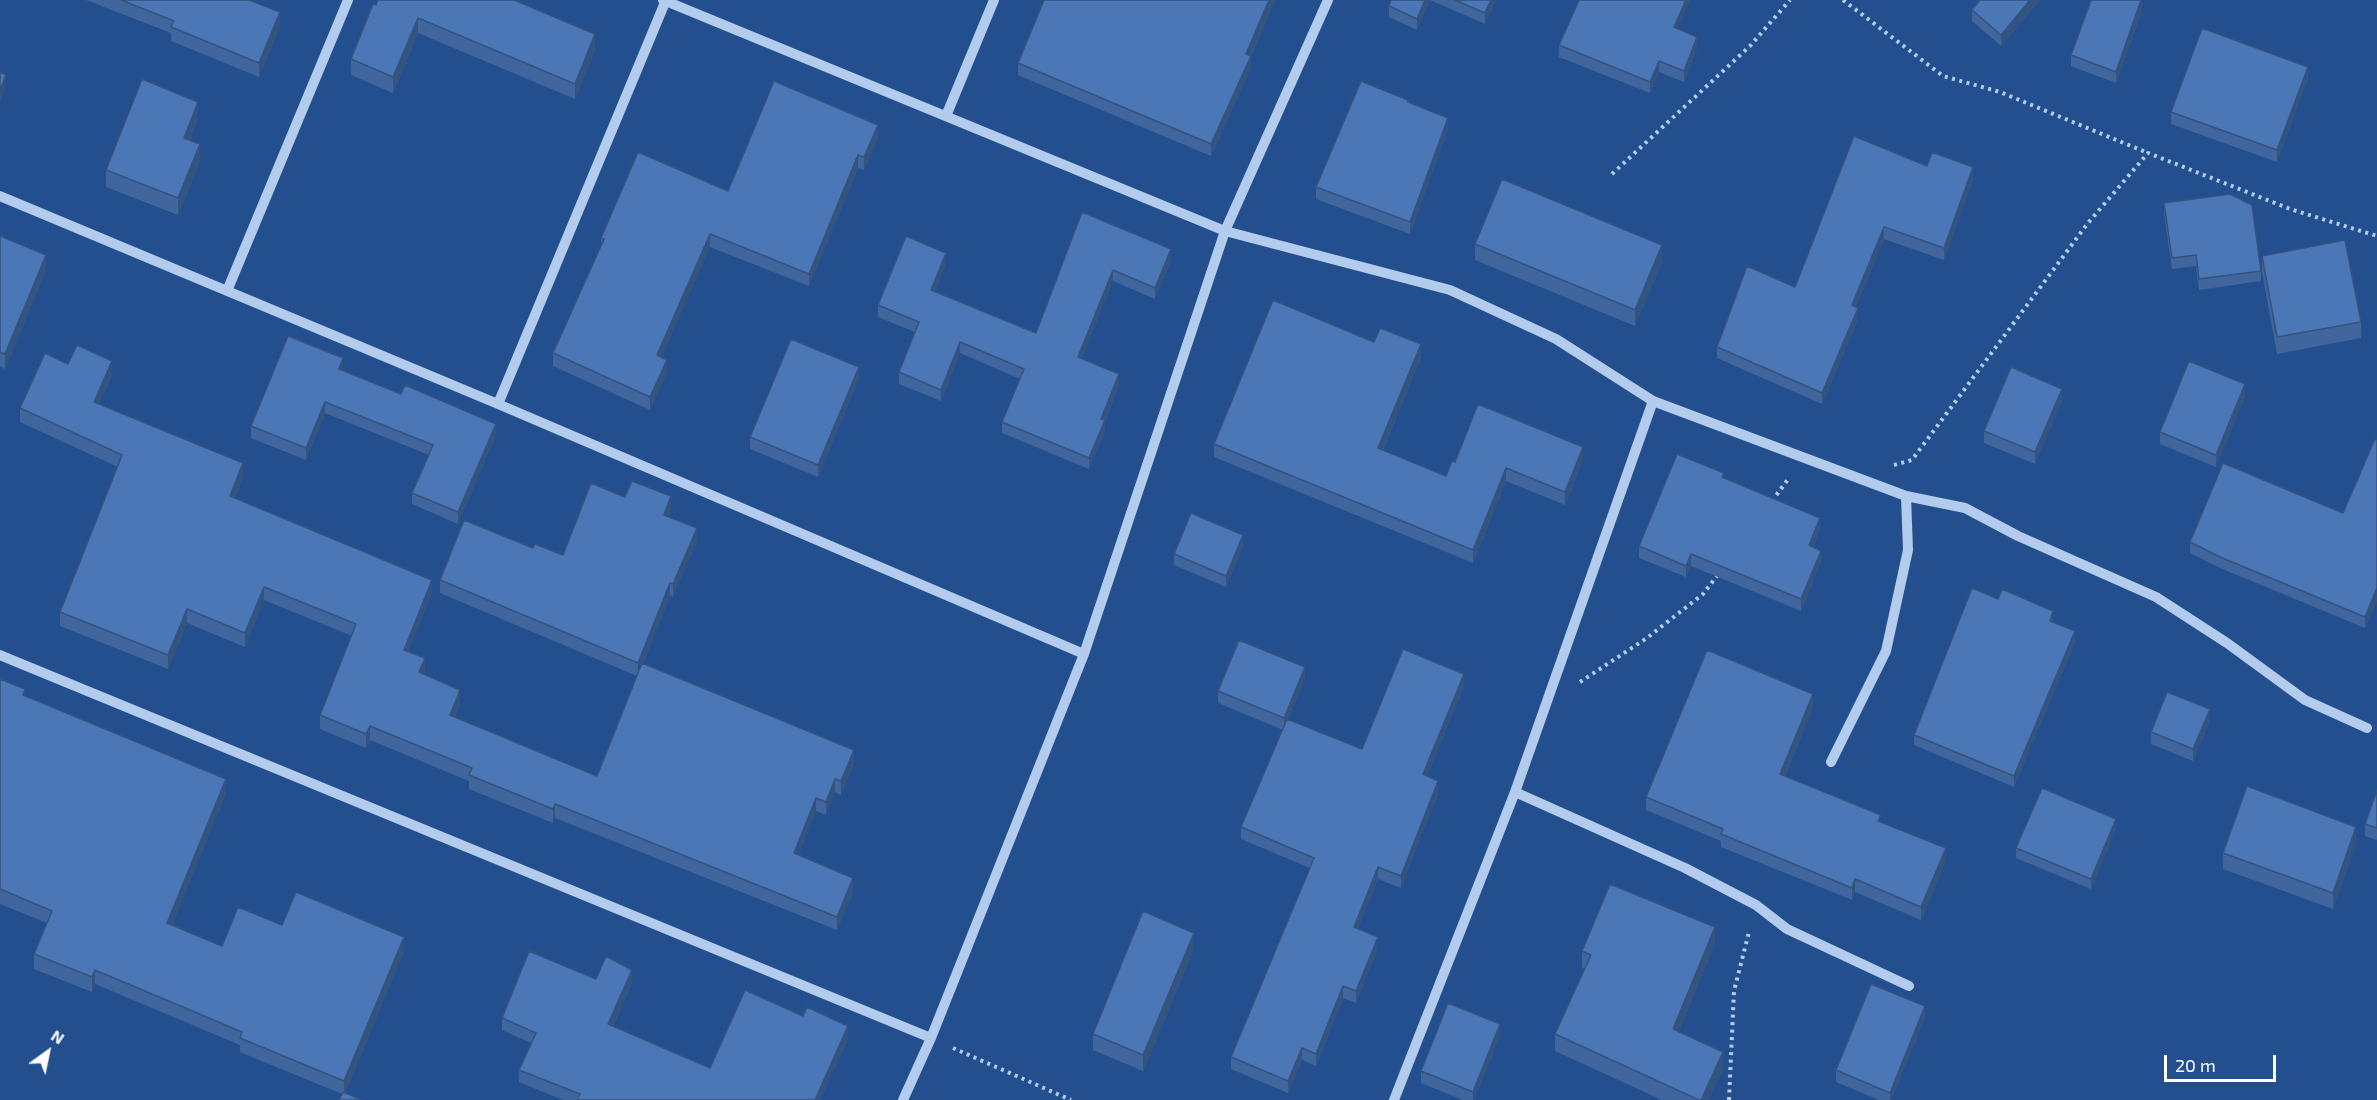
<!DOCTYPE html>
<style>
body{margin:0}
#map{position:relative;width:2377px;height:1100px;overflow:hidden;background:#234f8f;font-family:"Exo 2",sans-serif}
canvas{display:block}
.north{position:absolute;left:18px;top:1022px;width:60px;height:60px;-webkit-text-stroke:4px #234f8f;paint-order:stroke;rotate:33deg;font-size:16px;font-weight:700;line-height:24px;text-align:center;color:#fff}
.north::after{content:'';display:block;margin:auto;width:21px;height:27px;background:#fff;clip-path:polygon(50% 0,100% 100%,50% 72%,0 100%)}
.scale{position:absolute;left:2164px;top:1055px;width:112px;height:27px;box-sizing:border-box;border:3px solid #fff;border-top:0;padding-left:8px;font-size:18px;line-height:21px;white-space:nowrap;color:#fff;-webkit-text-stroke:4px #234f8f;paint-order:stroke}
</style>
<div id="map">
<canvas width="2377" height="1100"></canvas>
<div class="north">N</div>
<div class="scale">20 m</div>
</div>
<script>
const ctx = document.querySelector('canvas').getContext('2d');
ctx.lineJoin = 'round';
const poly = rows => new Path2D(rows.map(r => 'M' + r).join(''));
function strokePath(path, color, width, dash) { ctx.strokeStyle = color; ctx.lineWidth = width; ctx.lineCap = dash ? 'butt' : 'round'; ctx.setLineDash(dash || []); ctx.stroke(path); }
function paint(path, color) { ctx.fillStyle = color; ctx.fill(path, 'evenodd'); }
strokePath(poly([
 [1843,0,1943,76,2000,92,2148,153],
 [1612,174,1750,46,1790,0],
 [1894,465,1912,460,2088,223,2148,153,2290,209,2377,236],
 [1772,501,1789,478],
 [1580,682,1647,638,1703,594,1720,572],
 [953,1048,1071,1100],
 [1729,1100,1734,991,1749,932]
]), '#b3cbec', 4, [3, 4.5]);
strokePath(poly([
 [663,0,1225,231,1450,290,1556,339,1653,401,1906,496,1965,508,2018,536,2156,597,2227,643,2305,700,2367,728],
 [946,116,994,0],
 [0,196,498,404,1084,654],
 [227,291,348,0],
 [498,404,666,0],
 [0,655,931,1038],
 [1831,762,1886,651,1908,550,1906,496],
 [1515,792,1685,868,1756,905,1787,929,1909,986],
 [903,1100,931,1038,1084,654,1225,231,1328,0],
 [1394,1100,1515,792,1653,401]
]), '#b3cbec', 10);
paint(poly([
 [86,0,249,0,280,26,259,77,171,41,171,33],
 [1044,0,1275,0,1251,56,1251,68,1211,156,1018,75,1018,63],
 [1391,0,1430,0,1417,30,1389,17,1389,6],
 [1430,0,1496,0,1485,24],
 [2040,0,2001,46,1972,21,1972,10],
 [373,4,595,50,575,99,418,33,393,93,351,75,351,59],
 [2142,11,2116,83,2071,66,2071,55],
 [1678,29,1697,48,1684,82,1659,72,1650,93,1559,57,1559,45],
 [2308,78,2277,162,2171,124,2171,112],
 [198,118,190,140,200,161,178,215,106,187,106,170],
 [1448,129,1410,234,1316,199,1316,187],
 [878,137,864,170,858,168,809,286,710,247,661,357,667,372,650,410,553,366,553,353,601,245,601,238],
 [1927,166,1973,179,1944,260,1884,239,1856,307,1858,319,1822,404,1717,358,1717,347,1795,287],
 [2164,203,2261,271,2261,281,2199,290,2196,266,2172,269,2164,213],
 [1082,212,1171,260,1155,299,1113,281,1082,358,1119,385,1105,422,1105,431,1089,469,1002,433,1002,422,1020,379,960,353,941,401,899,384,899,372,915,332,878,317,878,305,946,264,935,291,1036,333],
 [0,236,46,270,5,369,0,366],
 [1475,244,1662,262,1635,326,1475,260],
 [2262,256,2361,322,2361,338,2277,354,2262,272],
 [1421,357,1383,450,1446,476,1455,462,1583,460,1565,505,1506,481,1473,563,1214,457,1214,444],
 [68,364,112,375,99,404,243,477,235,498,432,593,408,651,425,671,424,674,460,703,455,717,597,776,637,676,440,593,440,580,533,548,563,555,625,497,671,509,668,517,697,541,673,597,670,596,643,664,854,764,841,795,835,792,826,815,816,811,798,855,853,892,837,930,555,818,553,823,469,789,469,781,370,740,366,748,320,729,320,715,352,636,264,600,245,647,187,623,168,669,60,626,60,612,118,467,20,422,20,408],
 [343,370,496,435,458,524,412,504,412,493,429,455,325,413,306,460,251,438,251,426],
 [859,378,818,477,750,449,750,437],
 [2245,396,2216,467,2160,444,2160,432],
 [2062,400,2035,464,1984,443,1984,431],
 [2377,440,2377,600,2365,628,2220,568,2190,553,2190,542,2343,513],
 [1724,478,1820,529,1813,547,1821,562,1801,611,1691,566,1686,577,1639,558,1639,546],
 [1243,546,1226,587,1174,565,1174,554],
 [1998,599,2053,622,2075,642,2014,787,1914,745,1914,735],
 [0,679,25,696,226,793,172,925,222,946,282,925,404,951,345,1093,342,1094,240,1052,240,1045,95,984,92,992,34,969,34,954,47,923,0,904],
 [1305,679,1288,719,1362,749,1464,686,1427,776,1438,793,1401,888,1378,879,1358,928,1378,948,1356,1003,1343,998,1316,1066,1302,1060,1288,1093,1231,1069,1231,1057,1310,868,1241,839,1241,827,1283,730,1218,703,1218,691],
 [1813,707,1785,776,1881,822,1946,861,1921,920,1855,892,1852,900,1721,847,1721,841,1646,810,1646,797],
 [2210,721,2193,761,2151,744,2151,732],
 [2377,790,2377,840,2365,836,2365,824],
 [2116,829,2091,889,2016,858,2016,848],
 [2356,844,2333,909,2223,869,2223,853],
 [1715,943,1679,1031,1723,1069,1708,1100,1662,1100,1555,1051,1555,1034,1585,969,1582,968,1582,951],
 [1194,949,1143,1071,1093,1050,1093,1034],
 [596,979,632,982,613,1026,710,1068,848,1038,820,1100,563,1100,519,1082,519,1070,531,1043,502,1030,502,1018],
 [1925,1018,1891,1100,1879,1100,1836,1082,1836,1070],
 [1500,1036,1474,1100,1463,1100,1421,1083,1421,1071]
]), '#40669d');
paint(poly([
 [1269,0,1275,0,1246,66,1246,54],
 [1425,0,1430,0,1417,30,1417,19],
 [1491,0,1496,0,1485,24,1485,13],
 [1686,0,1691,0,1674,38,1674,27],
 [2030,0,2040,0,2001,46,2001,35],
 [2142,0,2142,11,2116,83,2116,72],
 [280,12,280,26,259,77,259,63],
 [418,18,418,33,393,93,393,77],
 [595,34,595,50,575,99,575,84],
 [1697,37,1697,48,1684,82,1684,71],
 [1251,56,1251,68,1211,156,1211,144],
 [1659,61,1659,72,1650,93,1650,82],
 [2308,67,2308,78,2277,162,2277,150],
 [6,75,6,86,0,103,0,91],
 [198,102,198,118,184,155,184,138],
 [1448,118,1448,129,1410,234,1410,222],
 [878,125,878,137,864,170,864,157],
 [200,144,200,161,178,215,178,198],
 [858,155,858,168,809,286,809,274],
 [1973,167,1973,179,1944,260,1944,248],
 [1884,227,1884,239,1852,317,1852,305],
 [710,234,710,247,657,368,657,355],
 [1662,245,1662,262,1635,326,1635,310],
 [1171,249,1171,260,1155,299,1155,288],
 [946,253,946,264,931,301,931,290],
 [46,255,46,270,5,369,5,354],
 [1113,270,1113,281,1078,368,1078,357],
 [1858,308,1858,319,1822,404,1822,393],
 [960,342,960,353,941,401,941,390],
 [1421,344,1421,357,1378,461,1378,448],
 [343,358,343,370,339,369],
 [667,360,667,372,650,410,650,397],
 [112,361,112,375,94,416,94,402],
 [859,367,859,378,818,477,818,465],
 [1119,374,1119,385,1105,422,1105,431,1089,469,1089,458,1101,419],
 [2245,384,2245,396,2216,467,2216,455],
 [2062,389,2062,400,2035,464,2035,452],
 [325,402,325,413,306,460,306,448],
 [496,424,496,435,458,524,458,512],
 [1583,447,1583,460,1565,505,1565,492],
 [243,463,243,477,230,510,230,496],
 [1506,468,1506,481,1473,563,1473,550],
 [671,496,671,509,664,528,664,515],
 [1820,518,1820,529,1809,557,1809,545],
 [697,528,697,541,673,597,673,584],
 [1243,535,1243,546,1226,587,1226,576],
 [1821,551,1821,562,1801,611,1801,599],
 [1691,554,1691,566,1686,577,1686,566],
 [432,580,432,593,404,663,404,650],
 [670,583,670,596,638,676,638,663],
 [264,587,264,600,245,647,245,633],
 [2377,588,2377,600,2365,628,2365,617],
 [187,609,187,623,168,669,168,655],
 [2053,611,2053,622,2050,621],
 [2075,631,2075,642,2014,787,2014,776],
 [425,658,425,671,419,686,419,672],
 [1305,667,1305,679,1284,730,1284,718],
 [1464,674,1464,686,1423,786,1423,774],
 [460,690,460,703,450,729,450,715],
 [1813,694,1813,707,1780,787,1780,774],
 [2210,709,2210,721,2193,761,2193,749],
 [370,726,370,740,366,748,366,734],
 [854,750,854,764,841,795,841,781],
 [226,779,226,793,167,938,167,923],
 [835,779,835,792,826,815,826,802],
 [1438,781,1438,793,1401,888,1401,876],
 [816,798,816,811,794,867,794,853],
 [555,804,555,818,553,823,553,809],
 [2116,819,2116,829,2091,889,2091,879],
 [2356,827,2356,844,2333,909,2333,893],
 [1946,848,1946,861,1921,920,1921,907],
 [1378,867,1378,879,1354,938,1354,927],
 [853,878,853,892,837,930,837,917],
 [1855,879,1855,892,1852,900,1852,888],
 [1715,927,1715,943,1673,1046,1673,1029],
 [1194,933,1194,949,1143,1071,1143,1055],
 [404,937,404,951,344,1095,344,1081],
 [1378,937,1378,948,1356,1003,1356,991],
 [95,970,95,984,92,992,92,977],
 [632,970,632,982,608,1036,608,1024],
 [1343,986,1343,998,1316,1066,1316,1054],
 [1925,1006,1925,1018,1891,1100,1890,1100,1890,1093],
 [1500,1024,1500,1036,1474,1100,1473,1100,1473,1092],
 [848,1026,848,1038,820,1100,815,1100],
 [1302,1048,1302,1060,1288,1093,1288,1081],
 [1723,1052,1723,1069,1708,1100,1701,1100]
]), '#34537f');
const building = poly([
 [121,0,249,0,280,12,259,63,171,27,174,21,121,0],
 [378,0,514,0,595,34,575,84,418,18,393,77,351,59,373,4,376,5,378,0],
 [1044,0,1269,0,1246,54,1251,56,1211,144,1018,63,1044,0],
 [1391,0,1425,0,1417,19,1389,6,1391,0],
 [1455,0,1491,0,1485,13,1455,0],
 [1579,0,1686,0,1674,27,1697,37,1684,71,1659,61,1650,82,1559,45,1579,0],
 [1980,0,2030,0,2001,35,1972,10,1980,0],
 [2091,0,2141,0,2116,72,2071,55,2091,0],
 [2202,28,2308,67,2277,150,2171,112,2202,28],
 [0,72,6,75,0,91,0,72],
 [142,79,198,102,184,138,200,144,178,198,106,170,142,79],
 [774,81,878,125,864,157,858,155,809,274,710,234,657,355,667,360,650,397,553,353,604,239,601,238,638,152,728,191,774,81],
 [1361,81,1408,100,1408,102,1448,118,1410,222,1316,187,1361,81],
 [1854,136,1927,166,1932,152,1973,167,1944,248,1884,227,1852,305,1858,308,1822,393,1717,347,1747,266,1795,287,1854,136],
 [1502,179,1662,245,1635,310,1475,244,1502,179],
 [2230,194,2252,205,2261,271,2199,279,2196,255,2172,258,2164,203,2230,194],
 [1082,212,1171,249,1155,288,1113,270,1078,357,1119,374,1101,419,1105,420,1089,458,1002,422,1024,369,960,342,941,390,899,372,919,322,878,305,906,236,946,253,931,290,1036,333,1082,212],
 [0,236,46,255,5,354,0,352,0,236],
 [2345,240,2361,322,2277,337,2262,256,2345,240],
 [1273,300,1374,342,1380,328,1421,344,1378,448,1446,476,1452,461,1455,462,1478,404,1583,447,1565,492,1506,468,1473,550,1214,444,1273,300],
 [288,336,343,358,339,369,401,394,405,385,496,424,458,512,412,493,433,445,325,402,306,448,251,426,288,336],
 [791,339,859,367,818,465,750,437,791,339],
 [77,345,112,361,94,402,243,463,230,496,432,580,404,650,425,658,419,672,460,690,450,715,597,776,642,663,854,750,841,781,835,779,826,802,816,798,794,853,853,878,837,917,555,804,553,809,469,775,472,768,370,726,366,734,320,715,356,624,264,587,245,633,187,609,168,655,60,612,122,455,20,408,45,353,68,364,77,345],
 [2189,361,2245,384,2216,455,2160,432,2189,361],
 [2011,367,2062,389,2035,452,1984,431,2011,367],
 [2375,439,2377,440,2377,588,2365,617,2220,557,2190,542,2223,463,2343,513,2375,439],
 [1677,454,1724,473,1722,477,1820,518,1809,545,1821,551,1801,599,1691,554,1686,566,1639,546,1677,454],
 [632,481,671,496,664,515,697,528,673,584,670,583,638,663,440,580,464,520,533,548,535,544,563,555,591,483,625,497,632,481],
 [1191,513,1243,535,1226,576,1174,554,1191,513],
 [1972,588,1998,599,2002,589,2053,611,2050,621,2075,631,2014,776,1914,735,1972,588],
 [1239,640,1305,667,1284,718,1218,691,1239,640],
 [1403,649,1464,674,1423,774,1438,781,1401,876,1378,867,1354,927,1378,937,1356,991,1343,986,1316,1054,1302,1048,1288,1081,1231,1057,1314,858,1241,827,1287,719,1362,749,1403,649],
 [1707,650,1813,694,1780,774,1881,815,1878,821,1946,848,1921,907,1855,879,1852,888,1721,834,1723,829,1646,797,1707,650],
 [0,679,25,689,23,695,226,779,167,923,222,946,238,907,282,925,296,892,404,937,344,1081,240,1038,242,1032,95,970,92,977,34,954,52,911,0,889,0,679],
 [2167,692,2210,709,2193,749,2151,732,2167,692],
 [2247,786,2356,827,2333,893,2223,853,2247,786],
 [2042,788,2116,819,2091,879,2016,848,2042,788],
 [2377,790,2377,828,2365,824,2377,790],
 [1610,884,1715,927,1673,1029,1723,1052,1701,1100,1699,1100,1555,1034,1591,955,1582,951,1610,884],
 [1143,911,1194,933,1143,1055,1093,1034,1143,911],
 [529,951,596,979,606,956,632,970,608,1024,710,1068,745,990,803,1016,807,1007,848,1026,815,1100,577,1100,580,1094,519,1070,536,1033,502,1018,529,951],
 [1871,984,1925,1006,1890,1093,1836,1070,1871,984],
 [1448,1003,1500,1024,1473,1092,1421,1071,1448,1003],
 [343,1092,362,1100,339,1100,343,1092]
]);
paint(building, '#4b77b6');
strokePath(building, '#34537f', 1.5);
</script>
